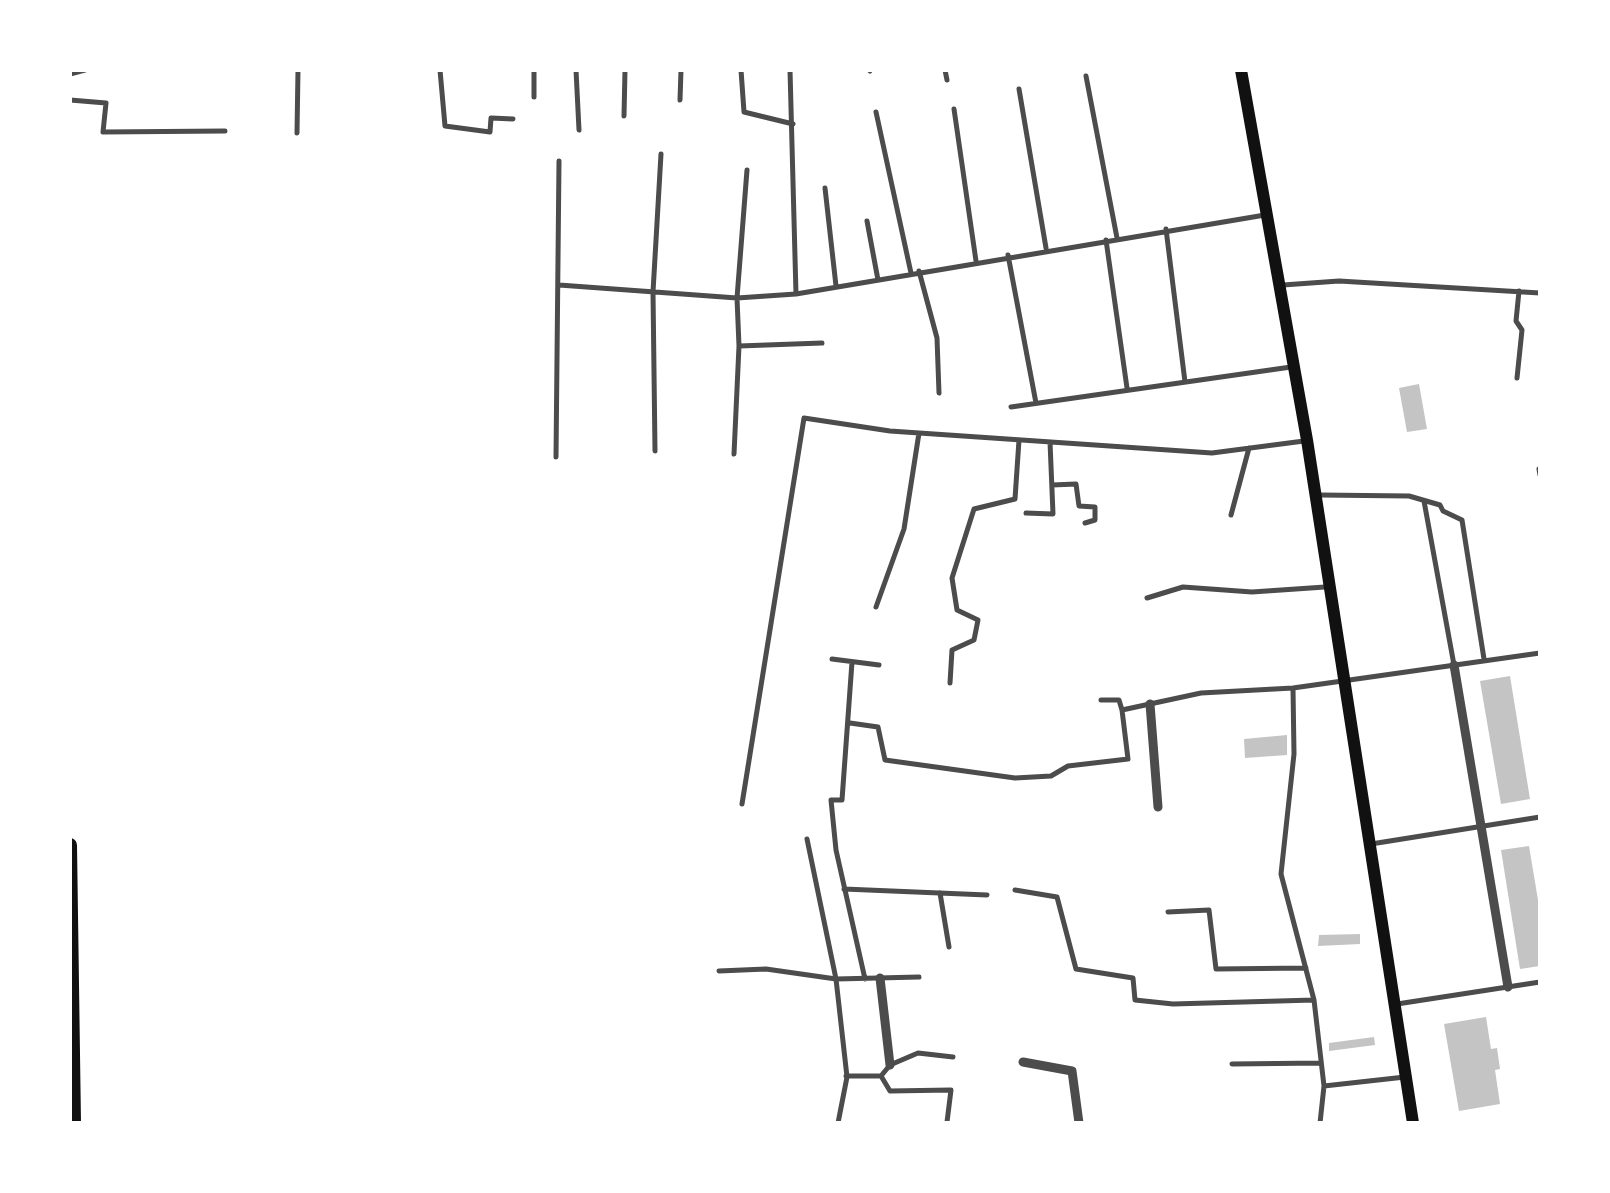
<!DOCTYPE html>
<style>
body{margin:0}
#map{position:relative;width:1610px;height:1193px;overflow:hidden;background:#fff;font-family:"Source Serif 4",serif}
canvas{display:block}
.frame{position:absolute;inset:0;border:72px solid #fff;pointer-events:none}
</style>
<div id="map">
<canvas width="1610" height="1193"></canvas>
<div class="frame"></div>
</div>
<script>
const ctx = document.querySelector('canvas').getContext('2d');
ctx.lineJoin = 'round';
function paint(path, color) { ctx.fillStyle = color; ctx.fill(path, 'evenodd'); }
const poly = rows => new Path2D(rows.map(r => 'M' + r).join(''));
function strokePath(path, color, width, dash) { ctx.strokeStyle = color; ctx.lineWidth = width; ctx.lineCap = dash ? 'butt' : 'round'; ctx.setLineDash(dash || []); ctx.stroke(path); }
paint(poly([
 [1419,384,1427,429,1407,432,1399,388],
 [1510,676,1530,799,1501,804,1480,681],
 [1287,735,1287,755,1245,758,1244,739],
 [1529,846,1540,912,1540,966,1520,969,1501,850],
 [1360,934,1360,944,1318,946,1319,935],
 [1486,1017,1491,1049,1497,1048,1500,1069,1495,1070,1500,1104,1459,1111,1444,1024],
 [1374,1037,1375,1045,1329,1051,1329,1043]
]), '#c4c4c4');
strokePath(poly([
 [440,70,445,126,490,132,491,118,513,119],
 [534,70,534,97],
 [576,70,579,130],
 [741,70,744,112,793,124],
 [790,70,796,294],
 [869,70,870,71],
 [945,70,947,80],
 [70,74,85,70],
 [1086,76,1117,238],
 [1019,89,1046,248],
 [70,100,106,103,103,132,225,131],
 [680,100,681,70],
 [954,109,976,261],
 [876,112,911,273],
 [624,116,625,70],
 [297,133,298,70],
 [825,188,836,286],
 [867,221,878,280],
 [1166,229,1185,382],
 [1106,240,1127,388],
 [1008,255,1036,403],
 [919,271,937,338,939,393],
 [559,285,737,298,796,294,1265,215],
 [1283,285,1339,281,1540,293],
 [739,346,822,343],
 [1517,378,1522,330,1516,321,1519,291],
 [1011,407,1291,367],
 [655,451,653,292,661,154],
 [734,454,739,346,737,298,747,170],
 [556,457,559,161],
 [1539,469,1540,475],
 [1052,485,1076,484,1079,506,1095,507,1095,520,1085,523],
 [1320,495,1409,496,1440,505,1443,511,1462,520,1484,659],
 [1424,501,1454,665],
 [1026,513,1053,514,1050,442],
 [1231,515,1249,448],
 [1147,598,1183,587,1252,592,1325,587],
 [876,607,904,529,919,433],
 [832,659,879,665],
 [852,662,842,800,831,800,836,850,865,979],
 [950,683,952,650,974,640,978,620,957,610,952,578,974,509,1015,499,1019,440],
 [1293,688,1294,754,1281,874,1314,1000,1324,1086,1320,1123],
 [1101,700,1119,700,1122,710],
 [850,723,878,727,885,760,1015,778,1051,776,1068,766,1128,759,1122,710,1201,693,1293,688,1540,653],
 [742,804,804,418,890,431,1212,453,1304,441],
 [807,839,836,979,847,1077,838,1123],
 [1371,844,1540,817],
 [844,889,987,895],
 [1015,890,1057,897,1076,969,1133,978,1135,1000,1173,1004,1314,1000],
 [940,893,949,947],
 [1168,912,1209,910,1216,969,1306,968],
 [719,971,766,969,836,979,919,977],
 [1397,1004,1540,982],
 [1232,1064,1321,1063],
 [846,1076,881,1076,890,1065,918,1053,953,1057],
 [881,1076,890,1091,951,1090,947,1122],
 [1324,1086,1405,1077]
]), '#4c4c4c', 5);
strokePath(poly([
 [1454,665,1508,987],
 [1150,704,1158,807],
 [880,978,890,1065],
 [1023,1062,1072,1071,1079,1123]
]), '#4c4c4c', 9);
strokePath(poly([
 [1241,70,1307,440,1413,1123]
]), '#111', 12);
strokePath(poly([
 [70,845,74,1123]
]), '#111', 14);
</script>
